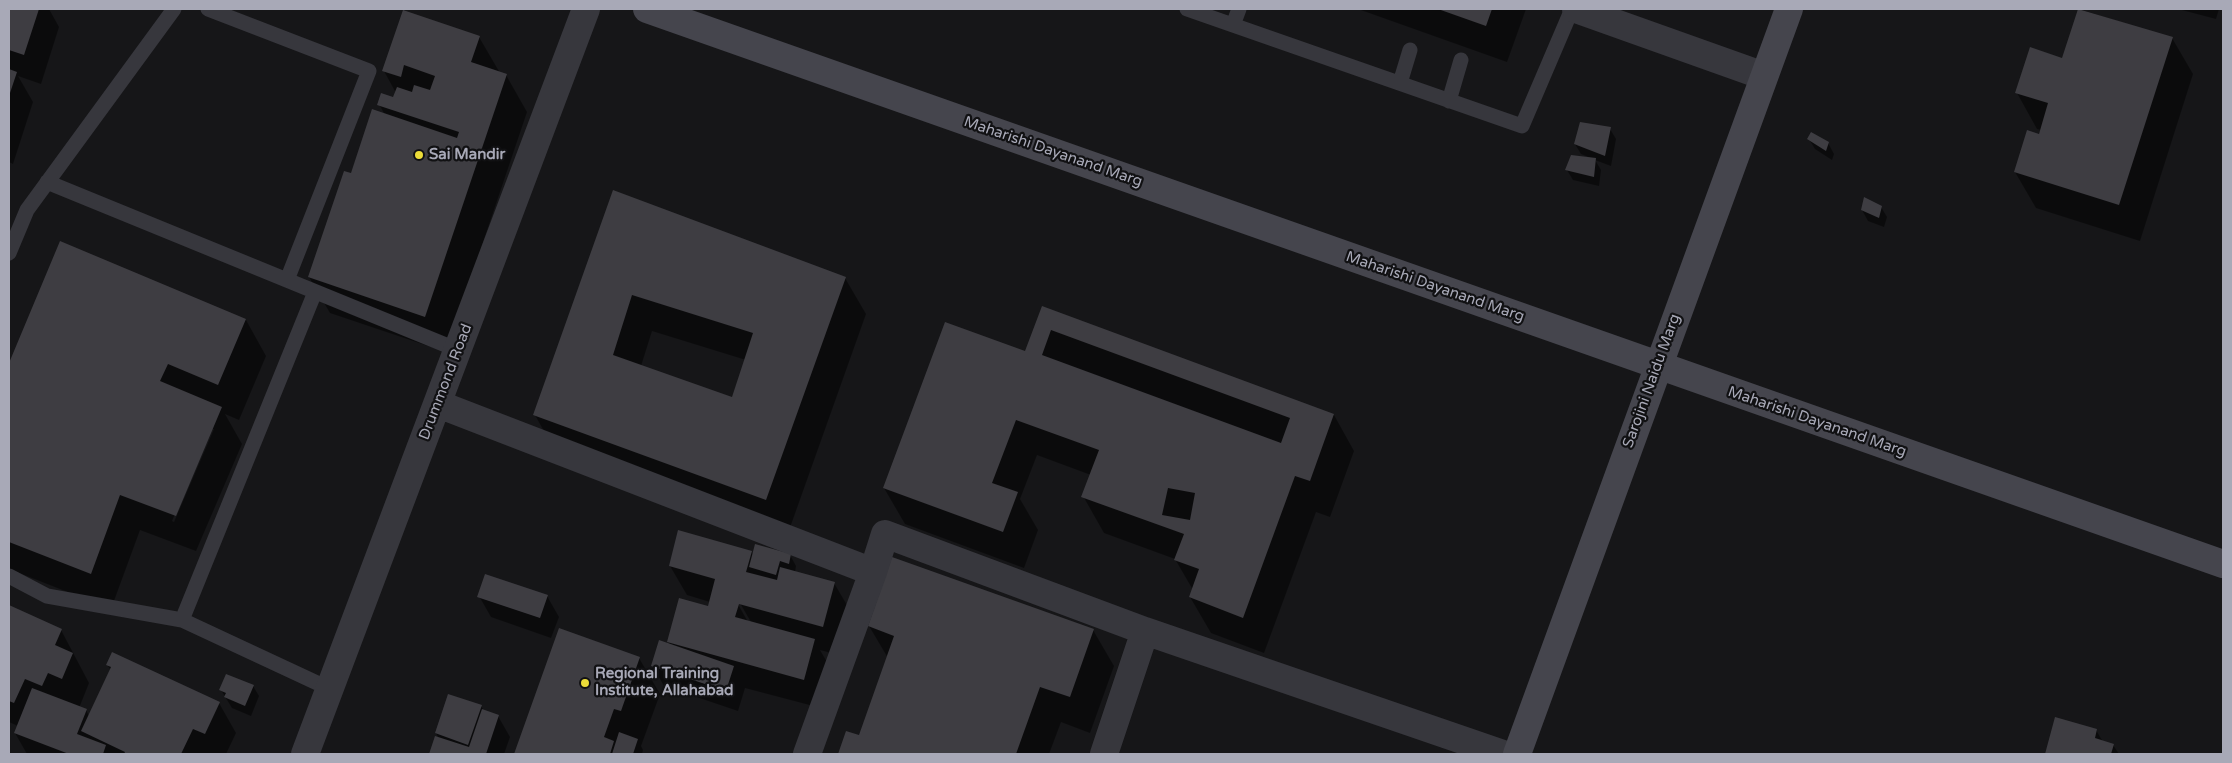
<!DOCTYPE html>
<style>
body{margin:0}
#map{position:relative;width:2232px;height:763px;overflow:hidden;background:#161618;font-family:"Varela Round",sans-serif}
canvas{display:block}
.frame{position:absolute;inset:0;border:10px solid #a8a9b7;pointer-events:none}
</style>
<div id="map">
<canvas width="2232" height="763"></canvas>
<div class="frame"></div>
</div>
<script>
const ctx = document.querySelector('canvas').getContext('2d');
ctx.lineJoin = 'round';
function paint(path, color) { ctx.fillStyle = color; ctx.fill(path, 'evenodd'); }
const poly = rows => new Path2D(rows.map(r => 'M' + r).join(''));
function strokePath(path, color, width, dash) { ctx.strokeStyle = color; ctx.lineWidth = width; ctx.lineCap = dash ? 'butt' : 'round'; ctx.setLineDash(dash || []); ctx.stroke(path); }
function write(font, color, halo, rows, align = 'center') {
  ctx.font = font + ' "Varela Round",sans-serif'; ctx.lineWidth = 4.5; ctx.setLineDash([]); ctx.textBaseline = 'middle'; ctx.strokeStyle = halo; ctx.fillStyle = color; for (const [text, x, y, turn = 0] of rows) {
    ctx.save(); ctx.translate(x, y); ctx.rotate((+turn || 0) * Math.PI / 180); ctx.textAlign = isNaN(turn) ? turn : align; if (halo) ctx.strokeText(text, 0, 0); ctx.fillText(text, 0, 0); ctx.restore();
  }
}
paint(poly([
 [9,9,49,9,59,27,41,84,18,76,33,102,13,164,9,162],
 [1358,9,1526,9,1507,62],
 [2079,9,2172,38,2193,74,2140,241,2036,208,2015,172,2041,130,2037,129,2017,93,2063,59],
 [2178,9,2219,9,2216,19],
 [479,37,500,73,506,75,527,112,446,352,330,313,309,277,351,175,385,115,379,104,394,99,396,93,384,71],
 [1610,129,1616,139,1611,166,1595,160,1601,170,1599,186,1573,180,1567,170,1591,158,1581,154,1575,144],
 [1809,139,1828,143,1834,154,1832,160,1815,149],
 [614,192,845,278,866,314,787,536,555,451,535,415],
 [652,331,746,360,733,398,641,366],
 [1881,207,1887,217,1884,227,1868,221,1862,210],
 [60,243,246,320,266,356,239,420,225,414,242,444,196,551,140,530,111,609,9,569,9,366],
 [211,429,214,429,174,522,172,521],
 [1042,308,1334,415,1354,451,1330,517,1316,512,1264,653,1211,633,1190,597,1193,590,1175,559,1104,533,1083,496,1091,475,1037,455,1020,499,1038,530,1024,568,905,524,884,488,1026,353],
 [752,552,753,555,790,555,796,566,795,572,834,583,851,612,839,655,820,650,831,669,821,708,745,688,738,711,664,686,652,665,670,645,668,642,708,607,710,602,687,595,670,566],
 [737,598,751,622,748,622,735,599],
 [727,683,730,683,725,697,723,697],
 [479,596,547,596,559,617,551,638,491,617],
 [9,607,61,630,89,683,79,708,86,710,89,716,111,670,107,665,219,703,236,733,226,754,27,754,15,733,18,726,9,722],
 [869,626,1093,630,1114,666,1090,733,1061,722,1049,754,839,754,847,732,860,736,888,658],
 [560,630,639,658,660,694,641,746,643,750,642,754,516,754],
 [253,686,259,696,251,716,232,708,221,690],
 [481,706,484,711,498,716,510,737,504,754,431,754,436,738,439,739,436,733],
 [2056,719,2096,730,2103,742,2113,745,2119,754,2046,754]
]), '#0007');
paint(poly([
 [9,9,39,9,24,55,9,50],
 [1438,9,1492,9,1486,26],
 [2078,9,2173,37,2119,205,2014,172,2027,130,2039,134,2048,103,2015,93,2030,47,2062,58],
 [403,10,480,36,471,62,507,74,425,317,308,277,344,171,351,173,372,109,457,138,459,132,377,105,381,93,393,97,397,87,412,92,414,85,430,90,435,76,404,65,401,77,382,71],
 [9,69,17,72,9,96],
 [1580,122,1611,127,1605,156,1574,144],
 [1811,132,1829,142,1826,151,1807,139],
 [1571,155,1596,158,1594,177,1565,170],
 [613,190,846,277,766,500,533,415],
 [632,295,753,333,732,397,613,355],
 [1864,197,1882,206,1879,218,1861,210],
 [60,241,246,319,218,385,168,364,160,381,222,407,176,516,120,495,91,574,9,542,9,363],
 [1042,306,1334,414,1310,481,1295,476,1243,618,1189,597,1199,569,1174,560,1184,534,1081,497,1099,450,1016,420,992,483,1018,492,1003,532,883,488,945,322,1025,351],
 [1051,330,1290,418,1281,443,1042,355],
 [1168,488,1195,493,1190,520,1162,515],
 [678,530,752,551,746,572,777,580,780,567,835,582,823,627,739,604,735,617,815,639,804,680,667,642,679,598,708,606,715,579,669,566],
 [755,544,791,554,789,564,780,561,776,575,749,567],
 [892,557,1094,629,1070,697,1040,687,1016,754,838,754,846,731,859,735,894,636,868,626],
 [485,574,548,595,540,618,477,597],
 [9,605,62,629,55,645,73,653,62,679,48,673,42,686,25,679,14,703,9,701],
 [559,628,640,657,621,711,614,709,604,737,614,741,610,754,514,754],
 [659,640,734,666,726,691,651,666],
 [112,652,220,702,205,734,193,729,181,754,124,754,125,752,81,731,111,667,106,665],
 [226,674,254,685,245,706,224,697,226,693,219,690],
 [32,688,87,709,77,734,106,745,103,754,69,754,14,733],
 [448,694,482,705,468,745,435,733],
 [482,709,499,715,486,754,429,754,435,736,469,747],
 [2055,717,2097,729,2095,738,2114,744,2111,754,2045,754],
 [619,732,638,739,633,754,612,754]
]), '#3e3d42');
strokePath(poly([
 [208,9,369,71,287,280],
 [1187,9,1522,126,1572,9],
 [1233,25,1239,9],
 [1400,83,1410,50],
 [1449,101,1461,60],
 [47,182,458,350],
 [9,253,27,210,174,9],
 [9,576,47,596,182,620,330,689],
 [182,620,315,292]
]), '#37373d', 15);
strokePath(poly([
 [1576,9,1764,76],
 [438,404,873,572,885,534,1145,631,1503,754],
 [305,754,586,9],
 [807,754,873,572],
 [1104,754,1145,631]
]), '#37373d', 28);
strokePath(poly([
 [647,9,2223,564],
 [1517,754,1789,9]
]), '#45454d', 28);
for (const [x, y, r, color] of [
 [419,155,5,"#ecdc39"],
 [585,683,5,"#ecdc39"]
]) { const dot = new Path2D(); dot.arc(x, y, r, 0, 2 * Math.PI); ctx.fillStyle = color; ctx.fill(dot); strokePath(dot, '#111113', 2); }
write('15px', '#a8a9b7', '#111113', [
 ["Maharishi Dayanand Marg",1053,152,19],
 ["Maharishi Dayanand Marg",1435,287,19],
 ["Sarojini Naidu Marg",1652,381,-70],
 ["Drummond Road",446,382,-69],
 ["Maharishi Dayanand Marg",1817,422,19]
]);
write('bold 15px', '#a8a9b7', '#111113', [
 ["Sai Mandir",429,155],
 ["Regional Training",595,674],
 ["Institute, Allahabad",595,691]
], 'left');
</script>
